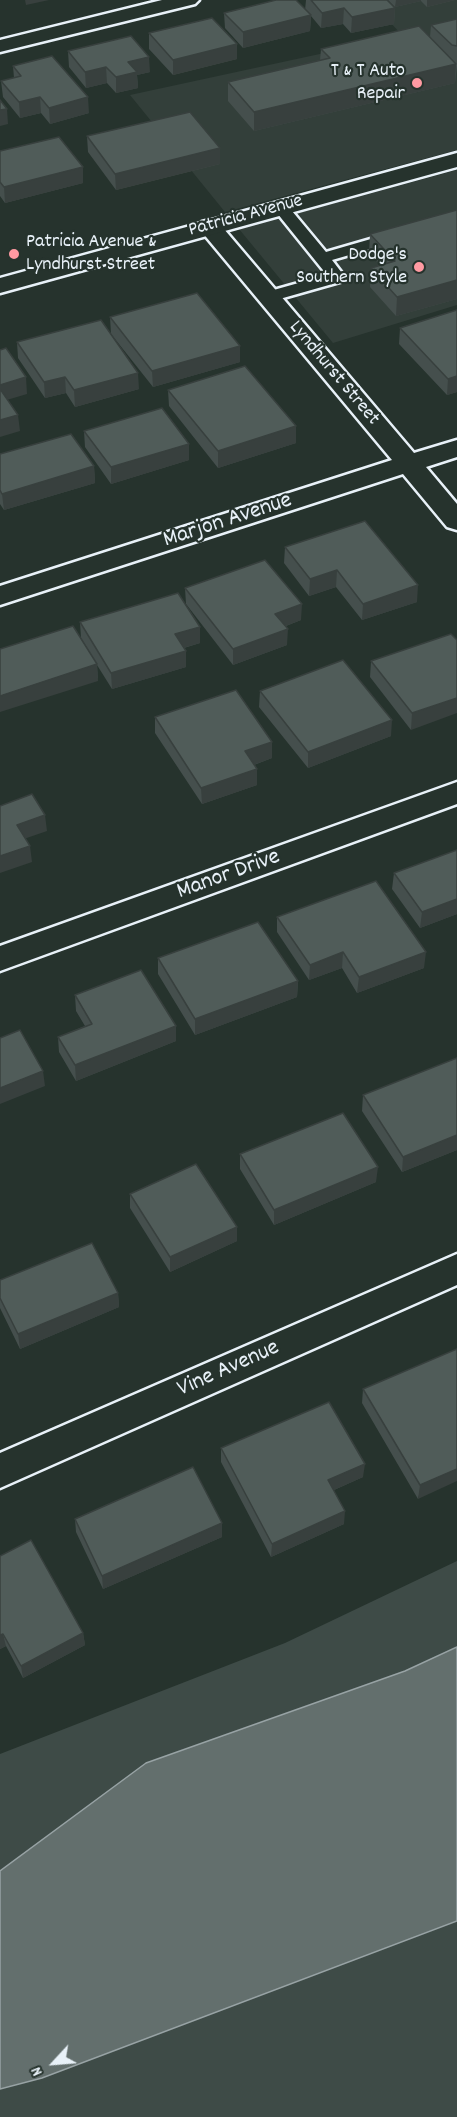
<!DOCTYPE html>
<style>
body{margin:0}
#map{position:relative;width:457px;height:2117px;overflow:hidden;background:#26332d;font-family:Dekko,sans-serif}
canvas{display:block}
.north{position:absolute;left:24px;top:2033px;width:60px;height:60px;-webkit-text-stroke:4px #26332d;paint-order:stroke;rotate:244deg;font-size:16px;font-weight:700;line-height:24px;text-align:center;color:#e8f1f8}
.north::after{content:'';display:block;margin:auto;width:21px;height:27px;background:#e8f1f8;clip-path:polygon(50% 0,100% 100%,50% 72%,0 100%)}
</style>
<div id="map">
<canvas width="457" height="2117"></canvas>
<div class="north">N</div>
</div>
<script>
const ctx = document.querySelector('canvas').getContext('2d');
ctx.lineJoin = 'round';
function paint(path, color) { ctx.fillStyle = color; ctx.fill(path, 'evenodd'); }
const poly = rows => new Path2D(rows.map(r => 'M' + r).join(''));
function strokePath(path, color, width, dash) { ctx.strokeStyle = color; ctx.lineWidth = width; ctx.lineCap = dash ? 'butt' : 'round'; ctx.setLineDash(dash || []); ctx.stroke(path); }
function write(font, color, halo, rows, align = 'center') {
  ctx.font = font + ' Dekko,sans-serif'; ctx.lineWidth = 4.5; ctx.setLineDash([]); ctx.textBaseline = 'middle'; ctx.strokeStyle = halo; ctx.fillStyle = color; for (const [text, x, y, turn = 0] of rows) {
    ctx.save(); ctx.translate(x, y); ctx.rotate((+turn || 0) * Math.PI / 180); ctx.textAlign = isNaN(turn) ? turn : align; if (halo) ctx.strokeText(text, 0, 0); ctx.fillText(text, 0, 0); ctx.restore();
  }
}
paint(poly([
 [369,0,457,0,457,150,225,212,130,95,403,36],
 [457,170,457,305,333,343,239,229]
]), '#333f3a');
paint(poly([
 [457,1561,457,1647,405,1671,146,1763,0,1871,0,1754,285,1643],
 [457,1921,457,2117,0,2117,0,2089,42,2078]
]), '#3e4b47');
const water = poly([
 [457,1647,457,1921,42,2078,0,2089,0,1871,146,1763,405,1671,457,1647]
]);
paint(water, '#636f6d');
strokePath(water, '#98a3a5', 1.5);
const lane = poly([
 [281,203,287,205,326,252,457,214,457,224,332,260,345,277,343,281,269,302,261,297,263,293,327,275,273,208,281,203]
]);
const street = poly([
 [162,0,199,0,195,4,0,52,0,40,162,0],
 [210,220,218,222,414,453,457,440,457,457,426,467,457,504,457,530,447,527,403,474,0,605,0,586,392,460,202,232,198,227,202,222,210,220],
 [457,782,457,804,0,971,0,946,457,782],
 [457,1254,457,1285,0,1488,0,1453,457,1254]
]);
const secondary = poly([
 [457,153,457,167,0,293,0,278,457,153]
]);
strokePath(lane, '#e8f1f8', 5);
strokePath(street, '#e8f1f8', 5);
strokePath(secondary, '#e8f1f8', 5);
paint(lane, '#26332d');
paint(street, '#26332d');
paint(secondary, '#26332d');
paint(poly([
 [306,0,387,0,395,8,394,24,351,33,343,24,321,28,311,16,310,31,243,48,225,28,224,13,305,10],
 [388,0,455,0,427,7,421,1,395,7],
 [457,19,457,65,455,83,254,131,228,101,228,82,320,60,321,49,430,37,431,25],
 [149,33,237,44,237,59,173,75,149,49],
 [68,51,150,72,137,75,138,88,116,93,107,83,86,88,69,67],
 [13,66,89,113,50,124,41,113,20,118,3,97,1,81,14,78],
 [87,136,220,148,220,164,116,190,88,152],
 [0,151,83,183,5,203,0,196],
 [457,210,457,299,396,316,370,287,371,268,380,265,369,253,370,234],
 [457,310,457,392,447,395,399,344,400,328],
 [110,317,240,346,240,362,153,387,111,334],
 [17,342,139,389,75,407,66,393,45,398,18,358],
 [168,390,296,426,296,443,218,468,169,406],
 [84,431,189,460,111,484,85,447],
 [0,454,94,466,95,483,4,510,0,504],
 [285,547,417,602,362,620,336,587,309,596,284,563],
 [185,588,301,620,286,626,287,645,233,665,186,604],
 [80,622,200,643,184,648,186,651,186,667,112,689,97,665,98,681,90,653,81,638],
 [451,634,411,730,370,677,371,661],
 [260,691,391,736,308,768,259,707],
 [155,717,272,742,272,758,254,765,257,769,257,785,202,804,155,733],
 [457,850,457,914,420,928,392,889,394,873],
 [277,917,424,968,357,993,342,968,309,980,277,932],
 [158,958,298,981,297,997,195,1035,158,974],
 [75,995,176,1041,76,1081,59,1052,58,1037,85,1026,76,1011],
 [457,1058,457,1150,402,1172,362,1111,363,1095],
 [240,1154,376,1182,274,1225,240,1169],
 [130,1194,237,1241,170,1272,130,1208],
 [0,1280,118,1293,119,1307,20,1349,0,1308],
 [457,1349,418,1499,362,1403,363,1389],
 [221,1448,363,1477,334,1490,344,1524,271,1557,221,1462],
 [75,1519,222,1537,103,1589,76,1532],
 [0,1556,83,1633,85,1645,23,1678,6,1646,0,1649]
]), '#454f4d');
paint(poly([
 [25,0,49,0,26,5],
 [396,0,421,0,421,1,395,7],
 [427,0,455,0,427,7],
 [344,8,343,24,321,28,322,13],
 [395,8,394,24,351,33,352,17],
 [311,15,310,31,243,48,243,32],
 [237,44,237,59,173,75,173,60],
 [149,57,150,72,137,75,138,88,116,93,116,77,128,62],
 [456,64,455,83,254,131,254,112],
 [106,67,107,83,86,88,85,72],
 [40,97,41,113,20,118,19,102],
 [88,97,89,113,50,124,49,108],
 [7,109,8,124,0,126,0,110],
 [220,148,220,164,116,190,115,174],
 [83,167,83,183,5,203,4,187],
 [457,280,457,299,396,316,397,297],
 [240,346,240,362,153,387,152,371],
 [138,373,139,389,75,407,74,390],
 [457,376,457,392,447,395,448,379],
 [26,377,27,394,0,402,0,385],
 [65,377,66,393,45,398,44,382],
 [18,415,20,431,0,437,0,420],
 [296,426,296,443,218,468,218,451],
 [189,444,189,460,111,484,111,467],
 [94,466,95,483,4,510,2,494],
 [337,570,336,587,309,596,310,579],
 [418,585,417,602,362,620,363,604],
 [302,604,301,620,275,630,275,614],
 [200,627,200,643,176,650,175,634],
 [288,629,287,645,233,665,233,649],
 [186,651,186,667,112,689,111,673],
 [97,664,98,681,0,712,0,696],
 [457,698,457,713,411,730,412,713],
 [392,720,391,736,308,768,308,752],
 [272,742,272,758,245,768,245,751],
 [257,769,257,785,202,804,201,788],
 [45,815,47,831,18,841,17,825],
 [30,846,32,862,0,873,0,856],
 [457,899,457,914,420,928,422,912],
 [343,952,342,968,309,980,310,965],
 [426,952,424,968,357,993,359,977],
 [298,981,297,997,195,1035,195,1019],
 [176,1026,176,1041,76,1081,75,1065],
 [43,1071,45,1086,0,1104,0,1088],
 [457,1135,457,1150,402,1172,403,1157],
 [378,1167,376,1182,274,1225,274,1210],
 [237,1227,237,1241,170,1272,170,1257],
 [118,1293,119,1307,20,1349,18,1334],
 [365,1464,363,1477,327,1493,328,1480],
 [457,1469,457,1481,418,1499,420,1485],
 [345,1511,344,1524,271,1557,272,1544],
 [222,1523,222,1537,103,1589,102,1576],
 [83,1633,85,1645,23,1678,21,1666],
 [3,1634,6,1646,0,1649,0,1635]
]), '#38403e');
const building = poly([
 [276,0,296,0,311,15,243,32,224,13,276,0],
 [311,0,387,0,395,8,352,17,344,8,322,13,311,0],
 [212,18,237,44,173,60,149,33,212,18],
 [457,19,457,46,452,45,431,25,457,19],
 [419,26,456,64,254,112,228,82,330,58,321,49,419,26],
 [131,36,149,57,128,62,137,72,116,77,106,67,85,72,68,51,131,36],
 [52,56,88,97,49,108,40,97,19,102,1,81,21,76,13,66,52,56],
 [0,100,7,109,0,110,0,100],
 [190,112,220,148,115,174,87,136,190,112],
 [59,137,83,167,4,187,0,182,0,151,59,137],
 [457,210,457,280,397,297,371,268,395,261,370,234,457,210],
 [197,293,240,346,152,371,110,317,197,293],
 [457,310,457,376,448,379,400,328,457,310],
 [101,320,138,373,74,390,65,377,44,382,17,342,101,320],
 [6,348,26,377,0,385,0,350,6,348],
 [245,366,296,426,218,451,168,390,245,366],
 [0,389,18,415,0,420,0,389],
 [162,408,189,444,111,467,84,431,162,408],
 [71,434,94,466,2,494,0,490,0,454,71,434],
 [365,521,418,585,363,604,337,570,310,579,285,547,365,521],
 [265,560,302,604,275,614,288,629,233,649,185,588,265,560],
 [178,593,200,627,175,634,186,651,111,673,80,622,178,593],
 [73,626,97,664,0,696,0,649,73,626],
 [451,634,457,640,457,698,412,713,371,661,451,634],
 [343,660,392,720,308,752,260,691,343,660],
 [236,690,272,742,245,751,257,769,201,788,155,717,236,690],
 [32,794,45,815,17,825,30,846,0,856,0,806,32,794],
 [457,850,457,899,422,912,394,873,457,850],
 [376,881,426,952,359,977,343,952,310,965,277,917,376,881],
 [258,922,298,981,195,1019,158,958,258,922],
 [141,970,176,1026,75,1065,58,1037,92,1024,75,995,141,970],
 [20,1030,43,1071,0,1088,0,1038,20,1030],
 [457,1058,457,1135,403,1157,363,1095,457,1058],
 [343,1113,378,1167,274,1210,240,1154,343,1113],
 [196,1164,237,1227,170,1257,130,1194,196,1164],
 [92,1243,118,1293,18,1334,0,1298,0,1280,92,1243],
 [457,1349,457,1469,420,1485,363,1389,457,1349],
 [329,1402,365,1464,328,1480,345,1511,272,1544,221,1448,329,1402],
 [193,1467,222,1523,102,1576,75,1519,193,1467],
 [31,1540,83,1633,21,1666,3,1634,0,1635,0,1556,31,1540]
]);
paint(building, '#505c59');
strokePath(building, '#38403e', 1.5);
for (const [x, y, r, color] of [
 [417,83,6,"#ff9aa2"],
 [14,254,6,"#ff9aa2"],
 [419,267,6,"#ff9aa2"]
]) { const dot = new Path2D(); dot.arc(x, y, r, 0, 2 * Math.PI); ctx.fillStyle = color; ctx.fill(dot); strokePath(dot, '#26332d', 2); }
write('20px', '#e8f1f8', '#26332d', [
 ["T & T Auto",405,72],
 ["Repair",405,95],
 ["Patricia Avenue &",26,243,"left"],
 ["Lyndhurst Street",26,266,"left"],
 ["Dodge's",407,256],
 ["Southern Style",407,279]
], 'right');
write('20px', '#e8f1f8', '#26332d', [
 ["Patricia Avenue",246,217,-15],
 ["Lyndhurst Street",333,374,50]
]);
write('24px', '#e8f1f8', '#26332d', [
 ["Marjon Avenue",228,522,-18],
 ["Manor Drive",229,876,-20],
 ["Vine Avenue",229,1370,-24]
]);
</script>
